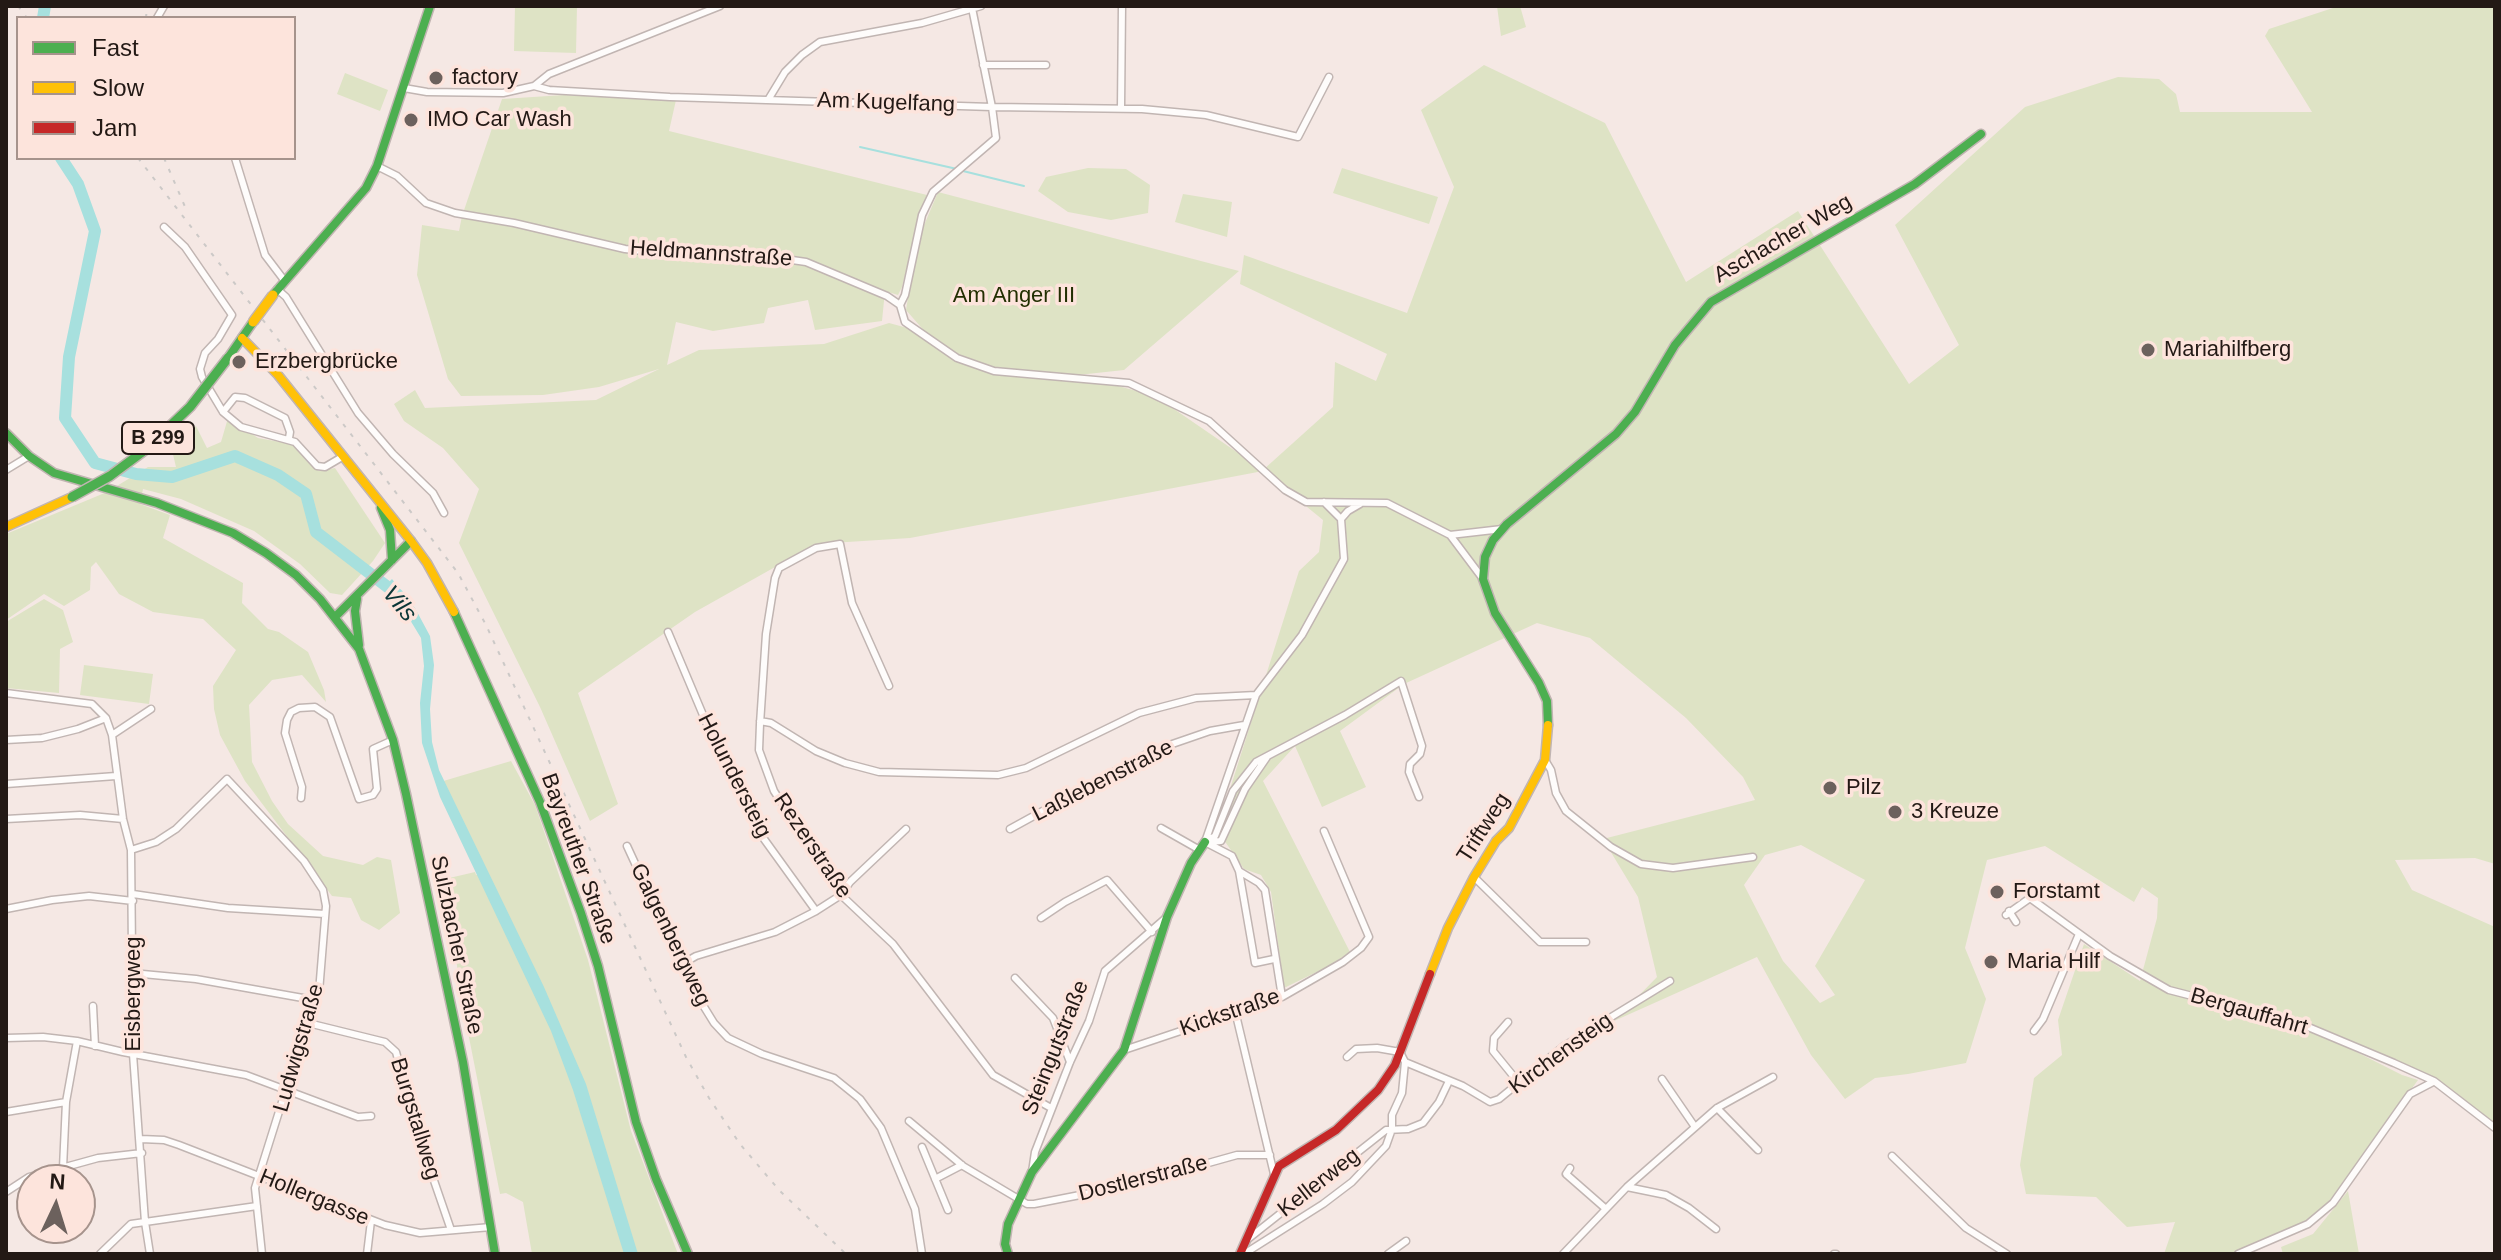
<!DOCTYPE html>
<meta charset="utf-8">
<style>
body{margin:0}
#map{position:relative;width:2501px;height:1260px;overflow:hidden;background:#f5e8e4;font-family:Helvetica,sans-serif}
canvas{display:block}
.frame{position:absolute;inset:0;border:8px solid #231915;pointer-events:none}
.legend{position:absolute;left:16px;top:16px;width:280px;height:144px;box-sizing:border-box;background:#fde4dc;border:2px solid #a6938c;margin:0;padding:10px 14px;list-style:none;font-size:24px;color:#231915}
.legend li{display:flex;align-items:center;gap:16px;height:40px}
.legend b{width:40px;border:2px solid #a6938c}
.north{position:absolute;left:16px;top:1164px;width:80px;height:80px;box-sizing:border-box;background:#fde4dc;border:2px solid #a6938c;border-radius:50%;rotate:4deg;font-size:22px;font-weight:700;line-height:32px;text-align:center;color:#231915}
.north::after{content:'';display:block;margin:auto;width:28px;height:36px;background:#6c615d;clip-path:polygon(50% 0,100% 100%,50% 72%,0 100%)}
</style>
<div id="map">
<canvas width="2501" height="1260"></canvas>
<div class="frame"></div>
<ul class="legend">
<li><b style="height:10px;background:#4caf50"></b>Fast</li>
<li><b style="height:10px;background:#ffc107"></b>Slow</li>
<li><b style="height:10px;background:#c62828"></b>Jam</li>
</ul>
<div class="north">N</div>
</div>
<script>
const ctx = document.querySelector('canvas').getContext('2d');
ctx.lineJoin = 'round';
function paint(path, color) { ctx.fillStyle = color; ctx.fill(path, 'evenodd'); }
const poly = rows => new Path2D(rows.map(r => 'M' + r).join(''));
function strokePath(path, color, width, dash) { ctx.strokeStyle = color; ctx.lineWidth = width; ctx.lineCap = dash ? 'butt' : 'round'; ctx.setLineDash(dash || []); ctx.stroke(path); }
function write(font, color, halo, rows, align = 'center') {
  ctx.font = font + ' Helvetica,sans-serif'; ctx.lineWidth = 7; ctx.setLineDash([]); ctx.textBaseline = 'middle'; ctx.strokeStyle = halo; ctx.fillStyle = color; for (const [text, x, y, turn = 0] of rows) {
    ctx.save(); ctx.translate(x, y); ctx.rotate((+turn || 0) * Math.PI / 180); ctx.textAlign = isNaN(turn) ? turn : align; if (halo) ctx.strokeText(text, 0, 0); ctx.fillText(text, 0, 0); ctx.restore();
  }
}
paint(poly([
 [515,6,577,6,576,53,514,51],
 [1497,6,1520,6,1526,27,1501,36],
 [2339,6,2495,6,2495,864,2475,858,2395,860,2412,890,2495,927,2495,1124,2433,1077,2317,1032,2402,1075,2418,1080,2312,1225,2243,1254,2164,1254,2175,1222,2127,1227,2096,1197,2026,1194,2020,1165,2034,1078,2062,1055,2058,1020,2084,944,2140,981,2157,918,2158,898,2142,887,2134,902,2045,846,1987,860,1965,948,1986,999,1966,1063,1908,1074,1875,1078,1845,1099,1811,1055,1757,957,1614,1021,1657,977,1638,897,1603,839,1755,800,1743,777,1686,718,1590,638,1537,623,1404,684,1340,731,1366,787,1322,807,1295,746,1263,781,1350,952,1329,966,1284,988,1271,892,1261,875,1244,869,1217,830,1299,571,1319,552,1323,520,1263,471,910,538,816,544,695,612,578,693,618,804,590,821,540,707,459,543,479,489,443,448,404,421,394,404,415,390,425,408,596,400,659,369,599,387,543,395,461,396,448,379,417,275,422,225,459,231,462,216,502,99,564,95,676,100,669,131,927,195,921,210,902,287,898,295,885,291,882,321,815,330,808,300,768,308,764,323,713,331,676,322,667,365,699,350,824,344,889,323,926,333,906,310,917,242,938,192,1239,271,1124,370,1078,375,1155,396,1263,470,1333,407,1335,362,1376,381,1387,354,1240,284,1244,255,1407,313,1454,187,1421,110,1484,65,1605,123,1686,282,1798,211,1909,384,1959,345,1895,225,2025,107,2118,77,2159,79,2176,94,2180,112,2312,112,2265,36,2269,29],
 [1801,845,1865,880,1815,966,1835,995,1820,1003,1783,961,1744,885,1765,855],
 [345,73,388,90,380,111,337,94],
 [1088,168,1126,169,1150,185,1148,213,1111,220,1068,212,1038,191,1046,177],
 [1342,168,1438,197,1429,224,1333,193],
 [1183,194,1232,202,1227,237,1175,222],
 [228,418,258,438,291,444,319,471,335,468,385,543,373,561,342,595,330,593,300,564,254,531,181,499,143,489,140,504,170,515,163,538,243,583,242,603,268,629,279,632,308,652,324,690,326,702,302,675,272,680,249,705,252,762,272,801,288,824,323,856,363,865,377,857,391,860,400,913,379,930,361,920,351,898,332,896,245,781,220,735,214,709,213,686,236,650,203,619,153,612,119,594,96,562,91,567,90,590,64,606,44,594,6,620,6,534,107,492,148,467,176,467,171,446,196,426,207,448,221,442],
 [44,599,63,610,73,642,60,649,59,693,6,688,6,622],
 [84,665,153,674,149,704,80,695],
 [511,761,535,805,588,960,631,1131,678,1254,532,1254,523,1202,506,1193,500,1194,462,1002,445,879,475,872,476,875,485,873,440,782],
 [2348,1191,2359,1254,2283,1254,2281,1247,2313,1234]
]), '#dee3c5');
paint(poly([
 [392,579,415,608,430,636,434,665,430,709,432,742,439,770,544,987,586,1084,638,1254,624,1254,573,1090,551,1031,440,797,422,743,420,703,424,666,421,638,404,610,382,589]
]), '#a7e0de');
strokePath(poly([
 [860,147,957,169],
 [963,171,1024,186]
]), '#a7e0de', 2);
strokePath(poly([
 [43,18,45,6],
 [61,158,78,184,95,231,69,357,65,418,95,463,136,474,172,477,235,456,278,475,306,494,316,532,398,595]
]), '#a7e0de', 12);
const street = poly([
 [157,18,164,6],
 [983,65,1046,65],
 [534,86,549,74,720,6],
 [404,88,427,92,503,93,534,86,549,90,670,97,992,107,1142,109,1206,115,1298,137,1329,77],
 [768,100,785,72,802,55,820,42,922,23,981,6],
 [1121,108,1122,6],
 [235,158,265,255,284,280],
 [377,166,397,176,426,203,455,213,514,223,625,249,660,253,771,257,806,262,887,296,900,305,905,322,957,358,994,371,1129,383,1209,421,1285,490,1306,502,1387,503,1450,535,1502,529],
 [164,227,185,247,232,315,218,339,205,353,200,369,202,377,223,412,241,427,295,442,317,466,325,467,342,457],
 [277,289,286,297,358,413,393,454,433,493,444,513],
 [900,305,905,295,922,215,933,192,996,138,992,107,972,8],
 [223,412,235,397,245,398,285,418,290,432,289,438],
 [6,470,29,456],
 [1341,519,1348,511,1360,504],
 [1450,535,1483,579],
 [668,632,722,760,764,839,816,911],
 [889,686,852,603,840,544,816,548,779,568,775,578,766,634,760,724,759,750,774,791,841,895,893,944,993,1075,1051,1108],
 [6,693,92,704,106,718,112,735,123,819,131,850,133,1054,145,1222,150,1254],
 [760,721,771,723,816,751,845,763,879,772,998,775,1026,768,1139,713,1196,698,1256,695],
 [112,735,151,709],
 [6,740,42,738,78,729,106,718],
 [1545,760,1551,770,1556,793,1566,811,1611,847,1641,864,1673,868,1753,857],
 [6,784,116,776],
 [301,798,302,787,285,733,287,720,291,712,299,708,315,707,330,717,359,799,373,795,377,789,373,749,393,740],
 [6,819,80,815,123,819],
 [1161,828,1198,849],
 [1010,829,1152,751,1210,731,1244,725],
 [1205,842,1215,836,1233,791,1256,762,1345,715,1401,681,1422,746,1420,754,1410,764,1409,772,1419,797],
 [1205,842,1256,695,1302,635,1344,559,1341,519,1324,502],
 [1205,842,1232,856,1239,871,1255,963,1274,959],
 [1209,842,1221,841,1245,789,1267,757],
 [627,846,693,989,714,1023,728,1038,762,1054,834,1078,860,1099,881,1128,915,1209,922,1254],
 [131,850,156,842,176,829,227,779,304,861,323,890,326,906,319,992,314,1000,255,1188,262,1254],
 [1239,871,1259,883,1265,890,1282,997],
 [1474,877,1540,942,1586,942],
 [133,894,228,908,325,914],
 [6,909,52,900,89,896,133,901],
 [2009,911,2016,922],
 [2006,915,2030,898,2110,956,2169,990,2301,1024,2394,1063,2434,1081,2495,1128],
 [1041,918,1065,902,1107,880,1152,932],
 [682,964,696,956,775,932,816,911,841,895,850,882,906,829],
 [132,973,196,979,314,1000],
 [1015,978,1053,1018,1070,1062],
 [93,1006,95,1046],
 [1236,1015,1274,1174],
 [1508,1022,1494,1038,1493,1051,1519,1083],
 [308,1023,385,1042,396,1052,420,1140,451,1230],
 [2034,1031,2043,1019,2079,934],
 [6,1038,43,1037,77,1041,123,1052,246,1075,358,1117,371,1116],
 [1124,1050,1282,997,1343,962,1361,948,1369,937,1324,831],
 [1405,1062,1463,1086,1490,1102,1499,1099,1564,1046,1670,981],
 [1662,1079,1695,1127],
 [1717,1108,1758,1150],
 [6,1112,66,1102],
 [909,1121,963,1166,1027,1204,1034,1204,1126,1186,1237,1155,1270,1155],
 [141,1139,164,1140,179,1145,385,1225,420,1233,491,1227],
 [922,1147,948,1210],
 [1892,1156,1966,1228,2007,1254],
 [63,1168,66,1102,77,1041],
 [1570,1168,1566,1174,1606,1209],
 [1032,1172,1035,1152,1070,1062,1089,1021,1105,971,1167,917],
 [935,1179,962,1165],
 [1627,1187,1717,1108,1773,1077],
 [6,1192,29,1177,98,1158,142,1153],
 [1248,1239,1386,1130,1408,1129,1423,1123,1439,1102,1449,1081],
 [100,1254,131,1224,257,1206],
 [367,1254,371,1221],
 [1244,1254,1323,1204,1352,1182,1386,1146,1392,1129,1392,1115,1402,1093,1405,1062,1400,1052,1377,1048,1356,1049,1347,1057],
 [1388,1254,1406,1241],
 [1563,1254,1627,1187,1666,1195,1689,1208,1716,1229],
 [1834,1254,1836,1254],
 [2238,1254,2308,1224,2333,1203,2410,1094,2433,1082]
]);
const fast = poly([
 [273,295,366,188,377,166,430,6],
 [228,358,253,322],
 [6,433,29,456,54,473,157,503,233,533,266,553,296,575,320,599,359,649,393,740,406,794,463,1062,495,1254],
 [381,508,390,530,392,560],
 [357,599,355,611,359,645],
 [454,612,540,802,581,913,598,966,636,1122,656,1179,688,1254],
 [336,616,411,541],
 [1548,725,1547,701,1539,683,1495,613,1483,579,1485,557,1493,540,1507,524,1616,434,1635,412,1675,345,1711,302,1915,184,1981,134],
 [1008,1254,1005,1244,1008,1224,1032,1172,1124,1050,1167,917,1191,863,1205,842]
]);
const slow = poly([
 [242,338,278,375,411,541,427,563,454,612],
 [6,527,72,497],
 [1430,974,1448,928,1474,877,1496,841,1509,828,1545,760,1548,725]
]);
const jam = poly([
 [1240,1254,1279,1166,1336,1130,1378,1090,1395,1065,1430,974]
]);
strokePath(street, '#c1b5b2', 9);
strokePath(fast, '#c1b5b2', 11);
strokePath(slow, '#c1b5b2', 11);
strokePath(jam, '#c1b5b2', 11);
strokePath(street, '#fefcfb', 6);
strokePath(fast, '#4caf50', 8);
strokePath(slow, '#ffc107', 8);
strokePath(jam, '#c62828', 8);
strokePath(poly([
 [18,6,27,18],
 [146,18,147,6],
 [138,158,458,573,486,625,686,1057,709,1098,740,1144,779,1190,846,1254],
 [164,158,186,209]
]), '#ccc9c7', 2, [4, 8]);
const fastBridge = poly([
 [72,497,110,476,145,450,190,407,228,358]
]);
const slowBridge = poly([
 [253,322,273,295]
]);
strokePath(fastBridge, '#c1b5b2', 12, []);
strokePath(slowBridge, '#c1b5b2', 12, []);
strokePath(fastBridge, '#4caf50', 9);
strokePath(slowBridge, '#ffc107', 9);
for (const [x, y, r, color] of [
 [436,78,8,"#6c615d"],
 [411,120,8,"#6c615d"],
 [2148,350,8,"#6c615d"],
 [239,362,8,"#6c615d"],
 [1830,788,8,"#6c615d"],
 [1895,812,8,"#6c615d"],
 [1997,892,8,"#6c615d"],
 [1991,962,8,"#6c615d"]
]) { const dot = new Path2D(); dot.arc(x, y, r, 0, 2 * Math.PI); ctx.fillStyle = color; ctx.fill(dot); strokePath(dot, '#fde4dc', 3); }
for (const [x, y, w] of [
 [158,438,72]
]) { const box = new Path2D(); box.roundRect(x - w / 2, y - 16, w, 32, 6); ctx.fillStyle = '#fde4dc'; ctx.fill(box); strokePath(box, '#231915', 2); }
write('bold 20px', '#231915', null, [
 ["B 299",158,438]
]);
write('22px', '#231915', '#fde4dc', [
 ["factory",452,78],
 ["IMO Car Wash",427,120],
 ["Mariahilfberg",2164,350],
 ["Erzbergbrücke",255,362],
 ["Pilz",1846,788],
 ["3 Kreuze",1911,812],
 ["Forstamt",2013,892],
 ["Maria Hilf",2007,962]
], 'left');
write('22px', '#231915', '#fde4dc', [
 ["Am Kugelfang",886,103,2],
 ["Aschacher Weg",1783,239,-30],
 ["Heldmannstraße",711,254,4],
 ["Holundersteig",734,776,63],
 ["Laßlebenstraße",1103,781,-27],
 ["Triftweg",1484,828,-57],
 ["Rezerstraße",812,846,56],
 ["Bayreuther Straße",578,859,70],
 ["Galgenbergweg",670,935,64],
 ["Sulzbacher Straße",456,945,78],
 ["Eisbergweg",134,994,-90],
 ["Bergauffahrt",2249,1012,16],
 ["Kickstraße",1230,1013,-19],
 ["Ludwigstraße",299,1048,-74],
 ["Steingutstraße",1056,1048,-68],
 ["Kirchensteig",1561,1054,-36],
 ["Burgstallweg",415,1119,73],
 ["Dostlerstraße",1143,1179,-14],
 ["Kellerweg",1319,1183,-38],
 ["Hollergasse",314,1198,22]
]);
write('22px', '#222f02', '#fde4dc', [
 ["Am Anger III",1014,296]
]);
write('italic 24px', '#0b3637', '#fde4dc', [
 ["Vils",399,604,50]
]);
</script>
